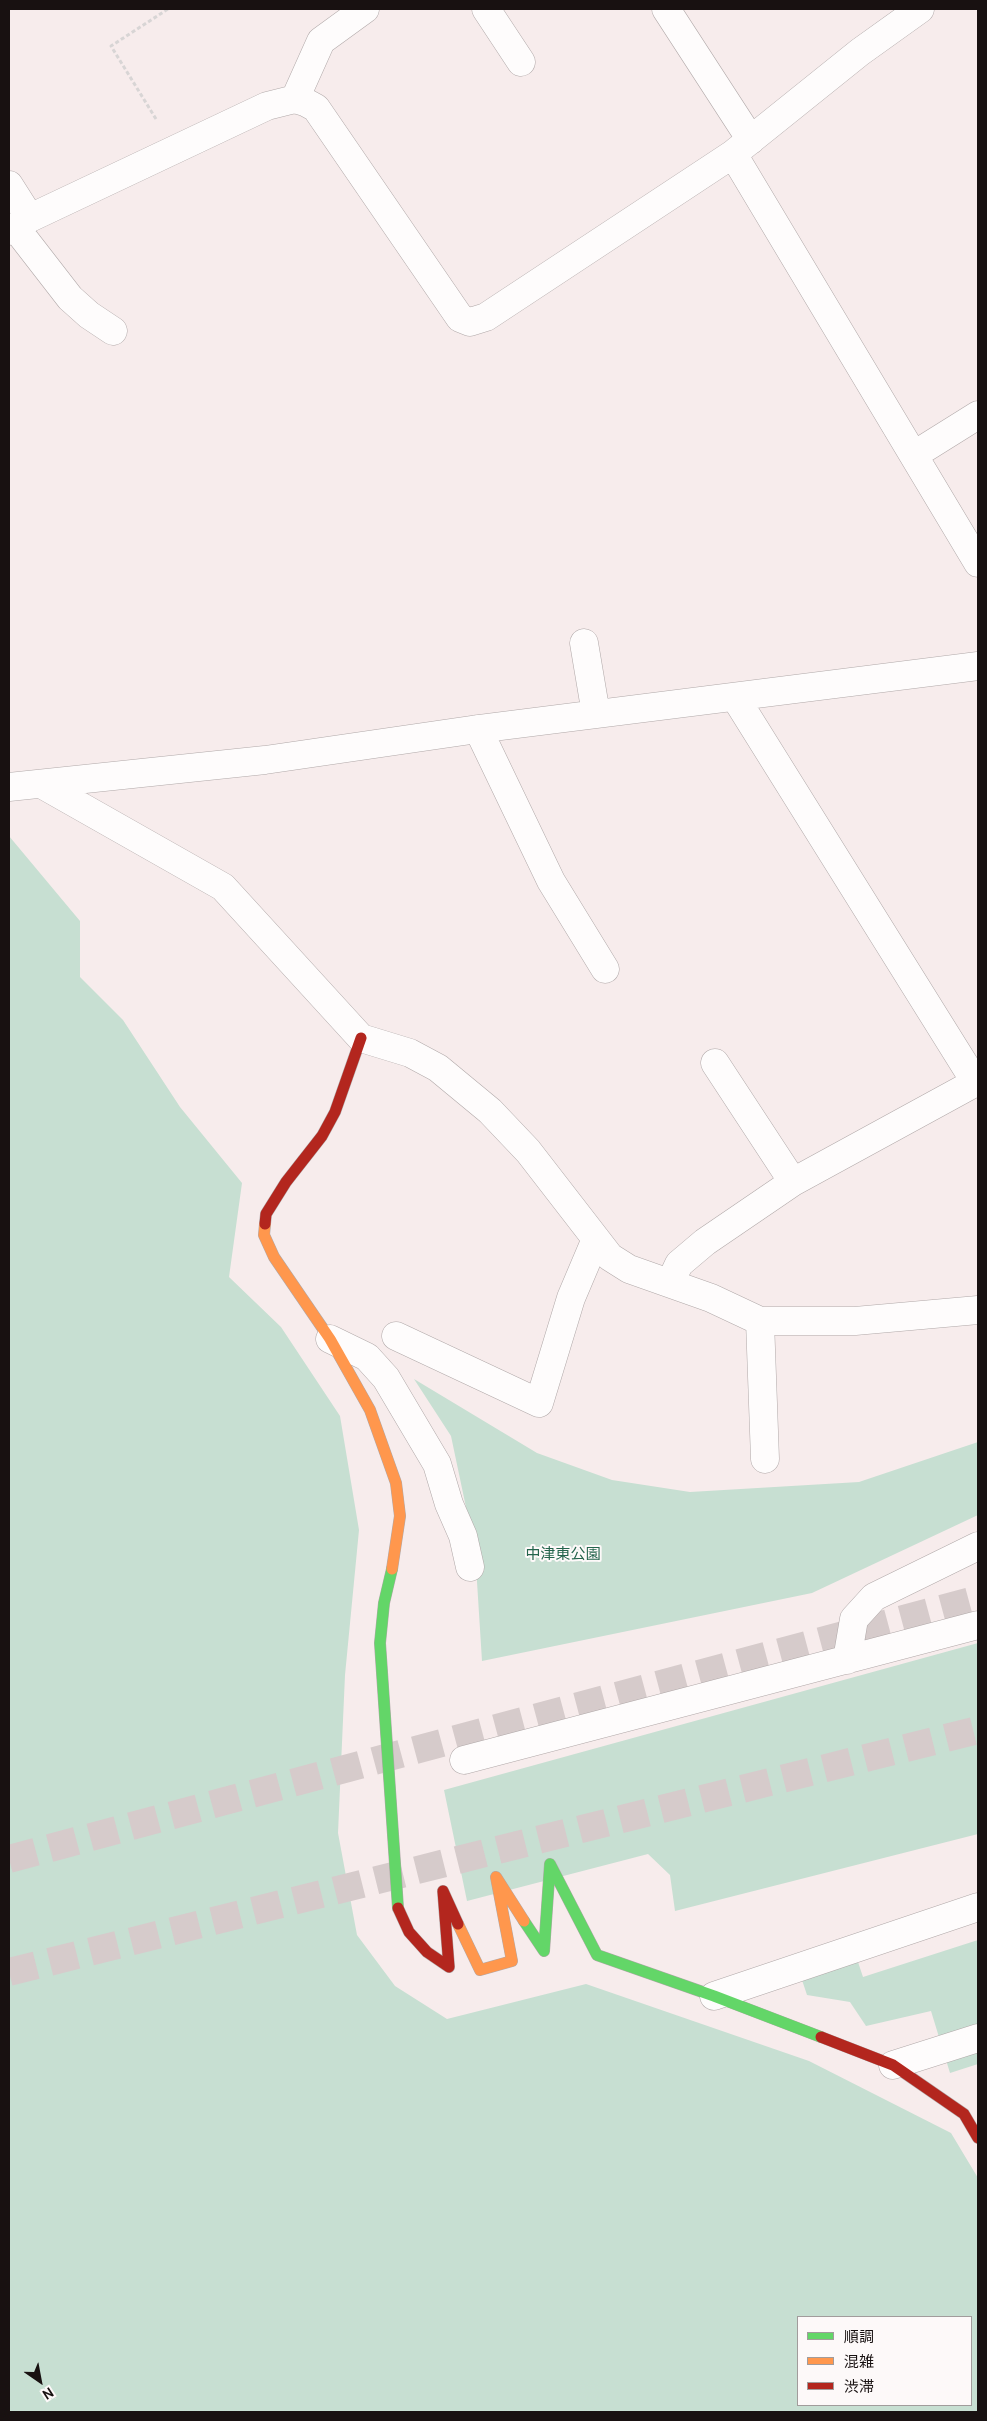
<!DOCTYPE html>
<meta charset="utf-8">
<style>
body{margin:0}
#map{position:relative;width:987px;height:2421px;overflow:hidden;background:#f7ecec;font-family:Cabin,"Noto Sans JP",sans-serif}
canvas{display:block}
.frame{position:absolute;inset:0;border:10px solid #181111;pointer-events:none}
.legend{position:absolute;left:797px;top:2316px;width:175px;height:90px;box-sizing:border-box;background:#fdf9f9;border:1px solid #a19c9c;margin:0;padding:6px 9px;list-style:none;font-size:15px;color:#181111}
.legend li{display:flex;align-items:center;gap:10px;height:25px}
.legend b{width:25px;border:1px solid #a19c9c}
.north{position:absolute;left:15px;top:2356px;width:50px;height:50px;-webkit-text-stroke:4px #fdf9f9;paint-order:stroke;rotate:147deg;font-size:14px;font-weight:700;line-height:20px;text-align:center;color:#181111}
.north::after{content:'';display:block;margin:auto;width:18px;height:22px;background:#181111;clip-path:polygon(50% 0,100% 100%,50% 72%,0 100%)}
</style>
<div id="map">
<canvas width="987" height="2421"></canvas>
<div class="frame"></div>
<ul class="legend">
<li><b style="height:6px;background:#63d668"></b>順調</li>
<li><b style="height:6px;background:#ff974d"></b>混雑</li>
<li><b style="height:6px;background:#b3261e"></b>渋滞</li>
</ul>
<div class="north">N</div>
</div>
<script>
const ctx = document.querySelector('canvas').getContext('2d');
ctx.lineJoin = 'round';
function paint(path, color) { ctx.fillStyle = color; ctx.fill(path, 'evenodd'); }
const poly = rows => new Path2D(rows.map(r => 'M' + r).join(''));
function strokePath(path, color, width, dash) { ctx.strokeStyle = color; ctx.lineWidth = width; ctx.lineCap = dash ? 'butt' : 'round'; ctx.setLineDash(dash || []); ctx.stroke(path); }
function write(font, color, halo, rows, align = 'center') {
  ctx.font = font + ' Cabin,"Noto Sans JP",sans-serif'; ctx.lineWidth = 4; ctx.setLineDash([]); ctx.textBaseline = 'middle'; ctx.strokeStyle = halo; ctx.fillStyle = color; for (const [text, x, y, turn = 0] of rows) {
    ctx.save(); ctx.translate(x, y); ctx.rotate((+turn || 0) * Math.PI / 180); ctx.textAlign = isNaN(turn) ? turn : align; if (halo) ctx.strokeText(text, 0, 0); ctx.fillText(text, 0, 0); ctx.restore();
  }
}
paint(poly([
 [9,836,80,921,80,977,123,1020,180,1107,242,1183,229,1277,281,1327,340,1416,359,1530,345,1675,338,1833,357,1935,395,1986,447,2019,586,1984,809,2061,951,2133,978,2178,978,2412,9,2412],
 [798,2317,971,2317,971,2405,798,2405],
 [414,1379,537,1453,612,1480,690,1492,859,1482,978,1442,978,1515,812,1593,482,1661,475,1550,451,1436],
 [978,1643,978,1834,675,1911,670,1875,648,1854,467,1901,444,1790],
 [978,1940,978,2064,950,2073,931,2011,866,2026,850,2002,807,1995,801,1977,857,1959,863,1977]
]), '#c7dfd2');
strokePath(poly([
 [9,1859,978,1599],
 [9,1972,978,1730]
]), '#d6cbcb', 28, [28, 14]);
const street = poly([
 [486,9,521,62],
 [666,9,751,140],
 [295,99,321,41,365,9],
 [733,154,978,563],
 [9,185,30,218],
 [15,227,70,298,89,315,113,331],
 [9,231,30,218,267,106,295,99,305,102,316,108,460,318,470,322,486,317,733,154,860,52,920,9],
 [914,455,978,415],
 [584,643,596,714],
 [735,697,976,1083],
 [478,729,551,881,605,969],
 [43,785,223,887,361,1038,410,1053,438,1068,490,1111,528,1151,610,1257,629,1269,711,1298,760,1321,855,1321,978,1310],
 [9,787,265,760,478,729,978,666],
 [715,1063,793,1182],
 [670,1283,679,1264,705,1242,793,1182,978,1081],
 [760,1321,765,1459],
 [396,1336,539,1403,571,1298,596,1239],
 [330,1339,367,1357,386,1378,437,1464,449,1504,463,1536,470,1567],
 [847,1660,854,1619,874,1597,978,1546],
 [464,1760,978,1625],
 [714,1996,978,1907],
 [893,2065,978,2038]
]);
const fast = poly([
 [392,1569,384,1603,380,1643,398,1908],
 [524,1921,544,1951,550,1864,597,1955,714,1996,821,2037]
]);
const slow = poly([
 [265,1224,264,1235,274,1257,330,1339,370,1410,396,1483,400,1516,392,1569],
 [458,1924,480,1970,512,1961,496,1877,524,1921]
]);
const jam = poly([
 [265,1224,266,1214,286,1182,322,1136,335,1112,361,1038],
 [398,1908,409,1932,427,1952,449,1967,443,1891,458,1924],
 [821,2037,893,2065,964,2114,978,2138]
]);
strokePath(street, '#b0a8a8', 29);
strokePath(fast, '#b0a8a8', 12);
strokePath(slow, '#b0a8a8', 12);
strokePath(jam, '#b0a8a8', 12);
strokePath(poly([
 [156,119,111,46,168,9]
]), '#d8d5d5', 3, [4, 2.5]);
strokePath(street, '#fefcfc', 28);
strokePath(fast, '#63d668', 11);
strokePath(slow, '#ff974d', 11);
strokePath(jam, '#b3261e', 11);
write('15px', '#24644c', '#fdf9f9', [
 ["中津東公園",563,1555]
]);
</script>
